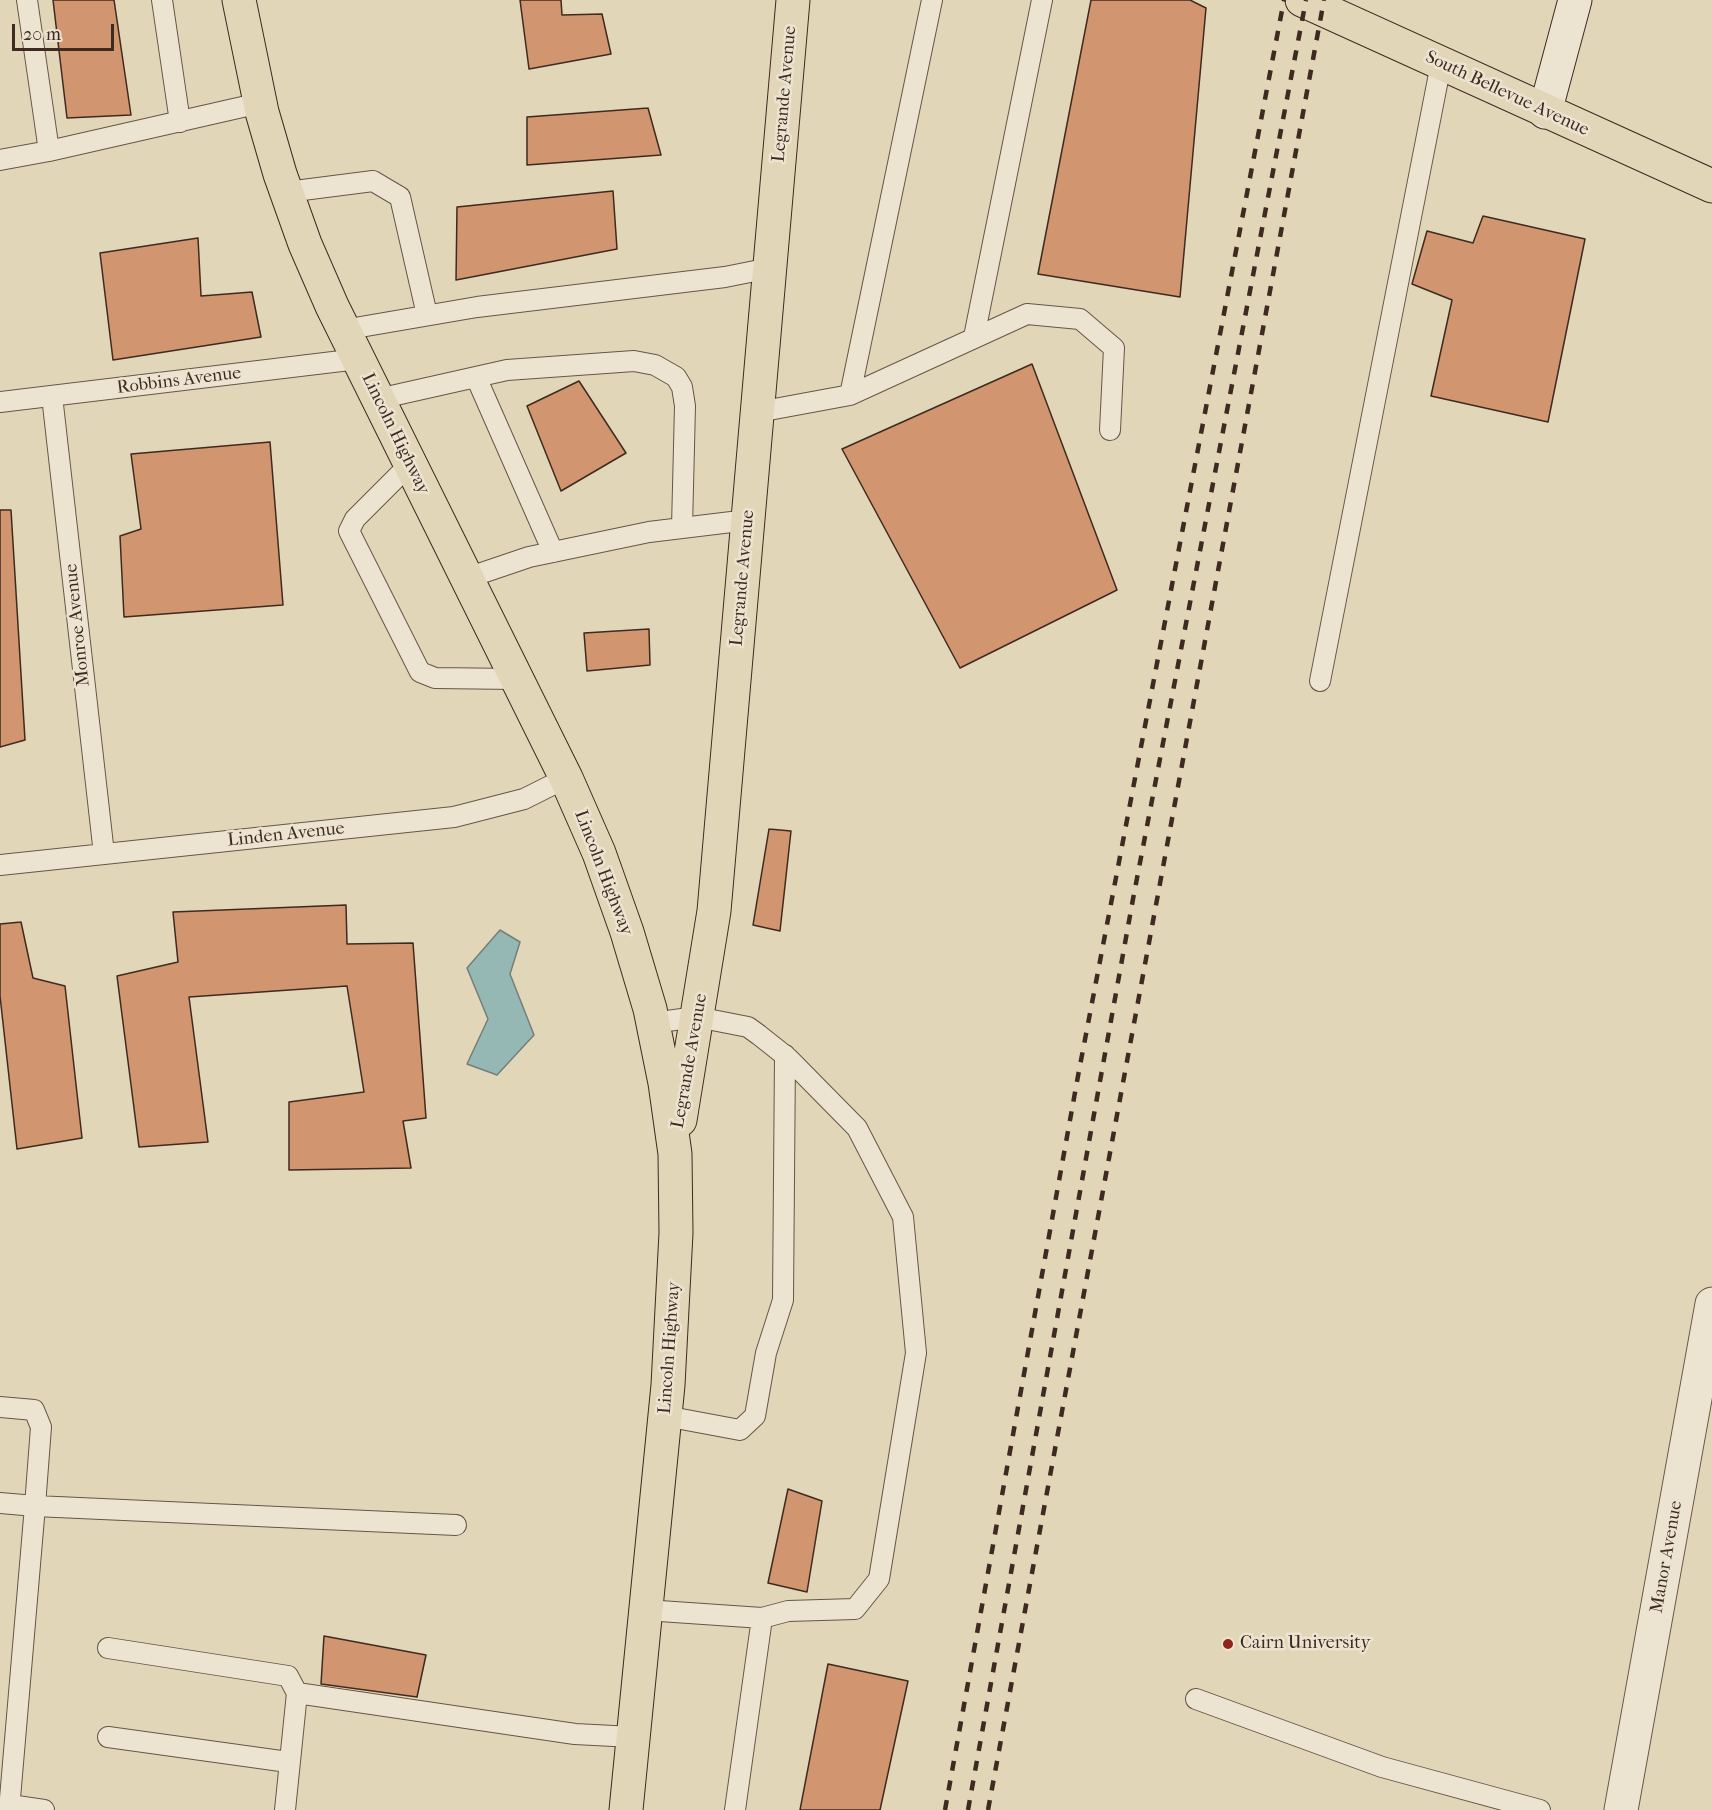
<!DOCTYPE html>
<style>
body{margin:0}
#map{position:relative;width:1712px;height:1810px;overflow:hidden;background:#e2d6b8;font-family:"IM FELL French Canon",serif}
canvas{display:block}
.scale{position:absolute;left:12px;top:24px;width:102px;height:27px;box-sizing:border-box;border:3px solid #3e2a20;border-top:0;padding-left:8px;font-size:18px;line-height:21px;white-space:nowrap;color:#3e2a20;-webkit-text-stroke:4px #ece4d1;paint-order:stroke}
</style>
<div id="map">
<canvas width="1712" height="1810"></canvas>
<div class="scale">20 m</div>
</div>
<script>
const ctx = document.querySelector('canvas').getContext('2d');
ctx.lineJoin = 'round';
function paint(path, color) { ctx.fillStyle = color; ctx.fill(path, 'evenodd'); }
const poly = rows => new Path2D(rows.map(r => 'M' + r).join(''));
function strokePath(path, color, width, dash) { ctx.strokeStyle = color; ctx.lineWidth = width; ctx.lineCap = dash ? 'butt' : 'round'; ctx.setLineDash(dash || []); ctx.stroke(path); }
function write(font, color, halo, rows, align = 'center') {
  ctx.font = font + ' "IM FELL French Canon",serif'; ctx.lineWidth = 5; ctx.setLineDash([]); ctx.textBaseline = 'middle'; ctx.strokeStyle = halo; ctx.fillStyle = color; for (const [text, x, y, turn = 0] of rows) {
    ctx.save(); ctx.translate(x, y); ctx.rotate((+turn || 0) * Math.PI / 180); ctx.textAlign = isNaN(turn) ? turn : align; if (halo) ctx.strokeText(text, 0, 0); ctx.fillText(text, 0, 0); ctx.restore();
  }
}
const water = poly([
 [500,930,520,942,510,974,534,1035,497,1075,467,1064,488,1019,467,968,500,930]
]);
paint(water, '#96b8b5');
strokePath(water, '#737f79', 1.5);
const building = poly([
 [53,0,114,0,131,115,67,118,53,0],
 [520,0,561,0,562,15,602,14,611,54,529,69,520,0],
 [1091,0,1190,0,1206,8,1180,297,1038,274,1091,0],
 [648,108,661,155,527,165,527,117,648,108],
 [613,191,617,249,456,280,457,207,613,191],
 [1483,216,1585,239,1548,422,1431,396,1452,300,1412,284,1427,231,1473,243,1483,216],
 [198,238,201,296,252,292,261,337,113,360,100,253,198,238],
 [1032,364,1117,590,960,668,842,449,1032,364],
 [579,381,626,453,561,491,527,406,579,381],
 [270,442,283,605,124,617,120,536,141,529,131,454,270,442],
 [0,510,11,510,25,740,0,747,0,510],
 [649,629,650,665,587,671,584,633,649,629],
 [769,829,791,831,780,931,753,925,769,829],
 [346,905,347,944,413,943,426,1118,403,1121,411,1168,289,1170,289,1102,364,1092,347,986,189,997,208,1142,139,1147,117,976,178,962,173,912,346,905],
 [21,922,33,978,65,986,82,1138,17,1149,0,996,0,924,21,922],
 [788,1489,822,1501,807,1592,768,1583,788,1489],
 [324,1636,426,1655,417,1697,321,1684,324,1636],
 [828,1664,908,1681,880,1810,800,1810,828,1664]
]);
paint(building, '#d19570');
strokePath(building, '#3e2a20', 1.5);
const lane = poly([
 [27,0,49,151,260,103],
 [162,0,180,122],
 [0,160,49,151],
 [287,192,373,181,400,197,427,315],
 [343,330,477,307,725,277,770,268],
 [974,337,1042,0],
 [476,377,553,552],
 [850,395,932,0],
 [52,396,104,854],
 [378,399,507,370,634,361,655,365,676,377,682,387,685,406,682,527],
 [0,402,358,359],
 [758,412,850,395,1027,314,1080,319,1114,348,1110,430],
 [410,464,355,519,349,531,420,672,435,678,516,679],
 [467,578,529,557,649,532,748,520],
 [1320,681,1441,64],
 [0,865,454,817,524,799,566,778],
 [652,1023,697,1017,748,1027,759,1035,788,1058,857,1128,903,1217,916,1353,879,1579,855,1609,788,1611,762,1618],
 [0,1407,34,1410,41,1427,35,1506,456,1525],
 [665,1416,740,1430,755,1416,766,1353,783,1300,785,1055],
 [0,1503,35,1506,9,1810],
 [645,1610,762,1618,735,1810],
 [108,1648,288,1676,297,1693],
 [1196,1699,1382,1767,1540,1810],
 [108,1737,288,1762],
 [10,1805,44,1810],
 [285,1810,297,1693,575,1734,633,1737]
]);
const street = poly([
 [1621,1810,1712,1304]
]);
const secondary = poly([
 [1545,112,1575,0]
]);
const primary = poly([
 [239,0,262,112,280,174,305,244,332,306,566,778,599,853,627,932,650,1009,665,1083,675,1154,676,1233,668,1385,626,1810],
 [1302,0,1712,186],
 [680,1120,714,911,793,0]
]);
strokePath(lane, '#675546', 22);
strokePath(street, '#675546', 35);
strokePath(secondary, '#3e2a20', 35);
strokePath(primary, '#3e2a20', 35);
strokePath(lane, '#ece4d1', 20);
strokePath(street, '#ece4d1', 33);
strokePath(secondary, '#ece4d1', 33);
strokePath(primary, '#e2d6b8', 33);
strokePath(poly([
 [945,1810,1078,1076,1284,0],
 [968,1810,1133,899,1306,0],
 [988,1810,1324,0]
]), '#3e2a20', 4.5, [10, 10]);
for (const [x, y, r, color] of [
 [1228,1644,6,"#8f2418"]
]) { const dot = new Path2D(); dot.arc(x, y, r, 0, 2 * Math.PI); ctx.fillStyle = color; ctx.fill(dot); strokePath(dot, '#ece4d1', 2); }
write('18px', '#3e2a20', '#ece4d1', [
 ["Legrande Avenue",785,94,-85],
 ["South Bellevue Avenue",1507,94,25],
 ["Robbins Avenue",179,381,-7],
 ["Lincoln Highway",395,434,64],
 ["Legrande Avenue",743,578,-85],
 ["Monroe Avenue",78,625,-96],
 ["Linden Avenue",286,835,-6],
 ["Lincoln Highway",603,873,69],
 ["Legrande Avenue",690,1061,-80],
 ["Lincoln Highway",670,1348,-86],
 ["Manor Avenue",1667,1557,-80]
]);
write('18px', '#3e2a20', '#ece4d1', [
 ["Cairn University",1240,1644]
], 'left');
</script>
